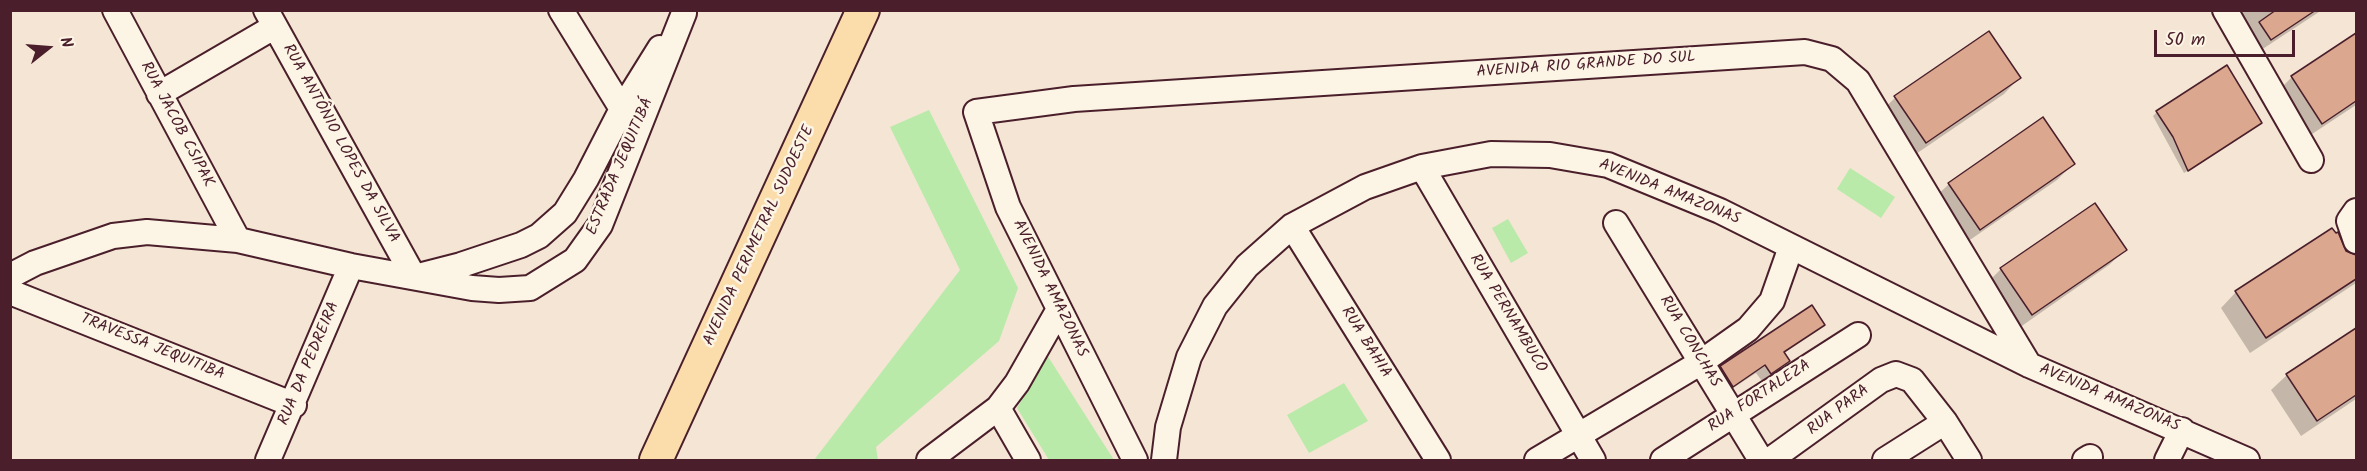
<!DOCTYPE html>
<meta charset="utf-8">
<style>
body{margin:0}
#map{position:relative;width:2367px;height:471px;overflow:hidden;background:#f5e5d4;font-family:Kalam,sans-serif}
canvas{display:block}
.frame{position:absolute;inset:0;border:12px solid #4a1f2b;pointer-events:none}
.north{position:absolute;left:18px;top:18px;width:60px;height:60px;-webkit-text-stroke:4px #fcf5e5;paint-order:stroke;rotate:73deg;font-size:16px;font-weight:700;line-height:24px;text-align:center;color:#4a1f2b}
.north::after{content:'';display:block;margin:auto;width:21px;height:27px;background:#4a1f2b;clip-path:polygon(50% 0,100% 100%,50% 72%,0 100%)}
.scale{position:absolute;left:2154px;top:30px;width:141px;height:27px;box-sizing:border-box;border:3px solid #4a1f2b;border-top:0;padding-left:8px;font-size:18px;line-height:21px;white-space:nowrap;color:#4a1f2b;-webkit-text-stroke:4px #fcf5e5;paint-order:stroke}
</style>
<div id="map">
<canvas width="2367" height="471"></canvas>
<div class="frame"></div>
<div class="north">N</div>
<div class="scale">50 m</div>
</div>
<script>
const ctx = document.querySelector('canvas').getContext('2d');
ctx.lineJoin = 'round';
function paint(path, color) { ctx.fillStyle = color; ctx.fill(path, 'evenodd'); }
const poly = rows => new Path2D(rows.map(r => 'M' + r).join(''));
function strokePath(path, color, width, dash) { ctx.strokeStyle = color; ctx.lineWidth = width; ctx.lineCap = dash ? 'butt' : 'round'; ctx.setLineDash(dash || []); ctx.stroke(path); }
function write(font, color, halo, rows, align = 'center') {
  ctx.font = font + ' Kalam,sans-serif'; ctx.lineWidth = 5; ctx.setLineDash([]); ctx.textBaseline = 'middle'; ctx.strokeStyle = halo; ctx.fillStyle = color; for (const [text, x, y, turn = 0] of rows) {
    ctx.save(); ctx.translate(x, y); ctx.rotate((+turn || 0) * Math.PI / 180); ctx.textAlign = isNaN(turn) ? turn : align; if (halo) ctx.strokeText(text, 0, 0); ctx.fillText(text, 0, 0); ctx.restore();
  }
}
paint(poly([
 [929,110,1018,288,999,341,876,447,878,460,814,460,960,270,890,127],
 [1850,168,1895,197,1881,218,1837,189],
 [1508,219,1528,253,1511,263,1492,228],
 [1047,355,1114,460,1049,460,1017,408],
 [1344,383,1368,421,1309,453,1287,415]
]), '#b9eaaa');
paint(poly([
 [2227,10,2322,10,2255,54],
 [1989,33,2019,78,2004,94,1910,158,1879,113,1895,98],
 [2356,35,2356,105,2306,138,2276,93,2292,77],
 [2157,112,2256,126,2184,173,2153,116],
 [2073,164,2057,180,1964,244,1933,199,1949,184],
 [2095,205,2125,250,2109,265,2016,330,1985,285,2001,269],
 [2356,227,2356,283,2250,353,2221,308,2236,292,2345,252,2354,257,2350,240],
 [1823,324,1783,354,1788,361,1762,381,1756,373,1724,394,1713,376,1721,367],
 [2356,329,2356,399,2301,436,2271,390,2287,375]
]), '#0003');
const building = poly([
 [2276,10,2316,10,2271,40,2259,22,2276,10],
 [1989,31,2021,78,1926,143,1894,96,1989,31],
 [2356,33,2356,101,2322,124,2291,76,2356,33],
 [2227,65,2262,123,2188,171,2173,137,2156,111,2227,65],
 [2043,117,2075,164,1980,230,1948,183,2043,117],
 [2095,203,2127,250,2032,315,2000,268,2095,203],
 [2332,228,2336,233,2338,232,2346,251,2356,255,2356,279,2266,338,2235,291,2332,228],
 [1812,305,1825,325,1784,352,1790,361,1771,374,1765,365,1733,387,1720,366,1812,305],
 [2356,328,2356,395,2317,421,2286,374,2356,328]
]);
paint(building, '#dba78f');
strokePath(building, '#4a1f2b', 1.5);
const minor = poly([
 [115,10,238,240],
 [266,10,414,277],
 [561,10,622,109],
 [2225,10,2311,160],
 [159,94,274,27],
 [1422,167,1593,460],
 [2356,211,2349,221,2356,241],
 [1616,223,1761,460],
 [1292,226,1438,460],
 [422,275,461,265,521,245,539,236,565,213,586,179,622,109,660,48],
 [10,276,35,263,113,236,147,232,238,240,351,266,472,288,499,290,530,288,575,260,600,225,684,13],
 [10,292,294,405],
 [998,408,1028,460],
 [268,460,351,266],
 [929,460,998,408,1017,383,1058,311],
 [1135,460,1008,207,976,112,1074,99,1805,52,1832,59,1858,81,2029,365],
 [1164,460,1168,427,1189,357,1215,306,1247,266,1292,226,1365,187,1422,167,1491,154,1550,155,1608,165,1720,211,2029,365,2247,460],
 [1537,460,1700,363,1748,329,1772,301,1791,247],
 [1663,460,1858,335],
 [1770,460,1881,380,1896,374,1912,380,1945,422,1969,460],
 [1885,460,1945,422],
 [2085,460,2090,457],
 [2167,460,2182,430]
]);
const major = poly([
 [656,460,863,10]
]);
strokePath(minor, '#4a1f2b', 28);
strokePath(major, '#4a1f2b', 36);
strokePath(minor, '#fcf5e5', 24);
strokePath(major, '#faddab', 32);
write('16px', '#4a1f2b', '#fcf5e5', [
 ["AVENIDA RIO GRANDE DO SUL",1586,66,-4],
 ["RUA JACOB CSIPAK",176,125,62],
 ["RUA ANTÔNIO LOPES DA SILVA",340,144,61],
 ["ESTRADA JEQUITIBÁ",621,167,-67],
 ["AVENIDA AMAZONAS",1669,193,22],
 ["AVENIDA PERIMETRAL SUDOESTE",760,236,-65],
 ["AVENIDA AMAZONAS",1049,289,64],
 ["RUA PERNAMBUCO",1507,314,59],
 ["RUA CONCHAS",1689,342,59],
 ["RUA BAHIA",1365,343,58],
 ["TRAVESSA JEQUITIBA",152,348,22],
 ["RUA DA PEDREIRA",310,364,-67],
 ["RUA FORTALEZA",1760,397,-33],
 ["AVENIDA AMAZONAS",2109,399,23],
 ["RUA PARA",1839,411,-37]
]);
</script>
